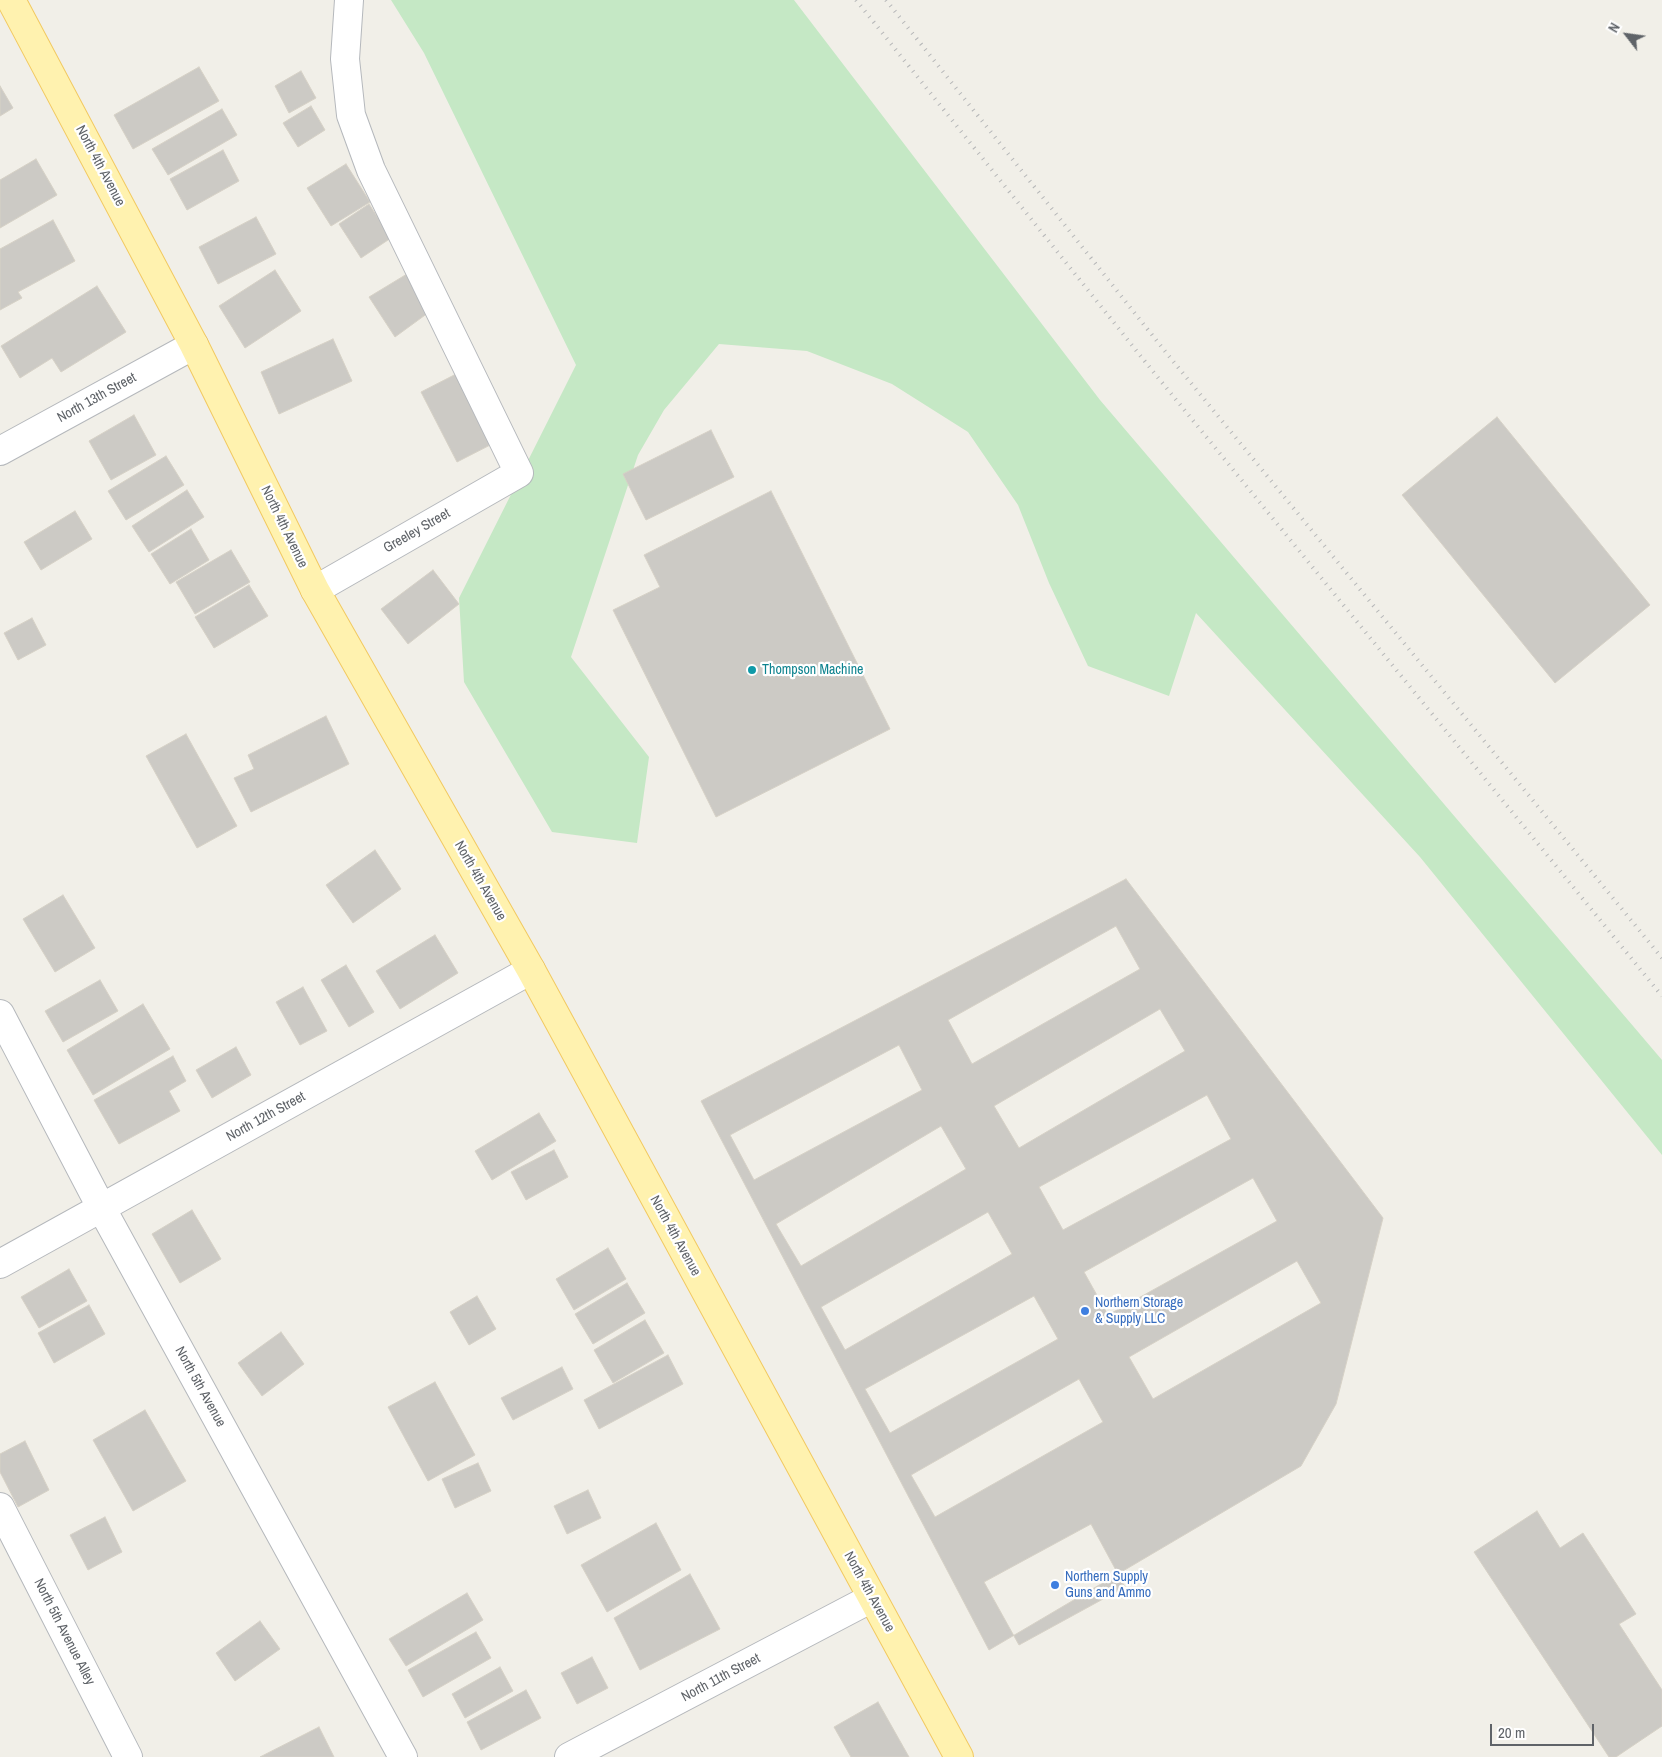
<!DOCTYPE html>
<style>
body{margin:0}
#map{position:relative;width:1662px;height:1757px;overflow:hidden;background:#f1efe8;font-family:"Archivo Narrow",sans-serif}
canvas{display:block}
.north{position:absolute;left:1602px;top:10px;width:50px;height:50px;-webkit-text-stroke:4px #fff;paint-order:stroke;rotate:300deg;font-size:14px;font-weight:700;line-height:20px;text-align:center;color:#5f6368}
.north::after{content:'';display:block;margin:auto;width:18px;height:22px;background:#5f6368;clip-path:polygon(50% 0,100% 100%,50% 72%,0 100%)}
.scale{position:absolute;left:1490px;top:1724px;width:104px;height:22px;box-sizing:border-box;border:2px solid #5f6368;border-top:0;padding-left:6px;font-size:15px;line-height:18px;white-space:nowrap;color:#5f6368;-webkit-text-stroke:4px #fff;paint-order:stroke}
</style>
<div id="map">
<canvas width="1662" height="1757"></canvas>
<div class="north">N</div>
<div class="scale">20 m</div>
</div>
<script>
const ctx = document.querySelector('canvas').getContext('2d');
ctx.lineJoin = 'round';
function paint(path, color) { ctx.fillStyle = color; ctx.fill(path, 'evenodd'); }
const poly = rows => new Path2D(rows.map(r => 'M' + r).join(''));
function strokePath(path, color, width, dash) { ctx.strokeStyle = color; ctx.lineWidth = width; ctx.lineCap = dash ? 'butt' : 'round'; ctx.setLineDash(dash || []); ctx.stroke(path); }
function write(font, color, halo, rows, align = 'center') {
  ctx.font = font + ' "Archivo Narrow",sans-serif'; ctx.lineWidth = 4.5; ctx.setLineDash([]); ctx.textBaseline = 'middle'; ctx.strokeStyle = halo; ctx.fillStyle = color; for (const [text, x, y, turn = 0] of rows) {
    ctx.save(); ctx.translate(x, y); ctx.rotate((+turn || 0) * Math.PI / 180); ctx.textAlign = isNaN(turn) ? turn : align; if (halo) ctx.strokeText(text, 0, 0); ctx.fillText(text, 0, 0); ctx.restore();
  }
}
paint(poly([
 [391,0,794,0,1100,400,1662,1060,1662,1155,1420,857,1196,613,1169,696,1088,666,1049,583,1018,505,968,432,892,384,807,351,719,344,664,410,638,455,571,657,649,757,637,843,552,832,464,682,459,598,576,365,424,53]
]), '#c5e8c5');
const building = poly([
 [199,67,219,101,133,149,114,115,199,67],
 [301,71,316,98,289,113,275,86,301,71],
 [0,86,13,108,0,116,0,86],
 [311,106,325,130,298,147,283,123,311,106],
 [222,109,237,135,168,175,152,149,222,109],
 [223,150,239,181,187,210,170,179,223,150],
 [36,159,57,195,0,228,0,180,36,159],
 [346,164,370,202,331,226,307,188,346,164],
 [369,204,391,238,361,258,339,224,369,204],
 [256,217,276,254,218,284,199,247,256,217],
 [53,220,75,261,18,292,22,298,0,310,0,249,53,220],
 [275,270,301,311,245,348,219,306,275,270],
 [407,274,432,310,395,337,369,297,407,274],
 [97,286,126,332,61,372,52,358,20,378,1,346,97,286],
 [333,339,352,381,279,414,261,372,333,339],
 [460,372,496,442,457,462,421,392,460,372],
 [134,415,156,455,111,480,89,441,134,415],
 [1497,417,1650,605,1555,683,1402,495,1497,417],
 [711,430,734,477,646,520,623,474,711,430],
 [166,456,184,485,126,520,108,491,166,456],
 [187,490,204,517,149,552,132,526,187,490],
 [771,491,890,729,716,817,613,610,660,587,644,555,771,491],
 [75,511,92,539,41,570,24,542,75,511],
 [191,529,209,560,170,584,151,554,191,529],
 [231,550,250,582,195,614,176,582,231,550],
 [433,570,459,604,408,644,381,609,433,570],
 [249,585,268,616,214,648,195,617,249,585],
 [32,618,46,645,18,660,4,633,32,618],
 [326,716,349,764,251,812,234,778,254,769,248,755,326,716],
 [186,734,237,826,197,848,146,756,186,734],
 [375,850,401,889,353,923,326,885,375,850],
 [1126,879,1383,1218,1336,1404,1301,1466,989,1650,701,1101,1126,879],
 [63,895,95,948,55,972,23,919,63,895],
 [1116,926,1140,969,972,1064,948,1020,1116,926],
 [435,935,458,973,400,1009,376,971,435,935],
 [346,965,374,1012,349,1027,321,980,346,965],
 [100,980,118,1011,63,1042,45,1011,100,980],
 [303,987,327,1031,300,1045,276,1002,303,987],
 [143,1004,170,1049,93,1095,67,1050,143,1004],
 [1160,1009,1185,1051,1019,1148,994,1106,1160,1009],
 [899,1045,922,1090,754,1180,730,1135,899,1045],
 [236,1047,251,1075,212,1098,196,1070,236,1047],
 [173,1056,186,1081,169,1091,180,1111,119,1144,94,1100,173,1056],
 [1207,1095,1231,1139,1063,1230,1039,1187,1207,1095],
 [539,1113,556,1141,492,1180,475,1151,539,1113],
 [941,1126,966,1169,801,1266,776,1224,941,1126],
 [554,1150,568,1177,526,1200,511,1172,554,1150],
 [1253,1178,1277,1221,1108,1315,1084,1272,1253,1178],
 [192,1210,221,1259,180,1283,152,1234,192,1210],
 [988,1212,1012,1254,845,1350,821,1307,988,1212],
 [608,1248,626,1279,574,1310,556,1279,608,1248],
 [1297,1261,1321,1303,1153,1399,1129,1357,1297,1261],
 [69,1269,87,1301,39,1328,21,1297,69,1269],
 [627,1283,645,1313,593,1344,575,1314,627,1283],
 [477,1296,496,1329,469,1345,450,1312,477,1296],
 [1034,1296,1058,1339,890,1433,865,1389,1034,1296],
 [89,1305,105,1334,54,1363,38,1333,89,1305],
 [645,1320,664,1353,613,1383,594,1350,645,1320],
 [281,1332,304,1364,262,1396,238,1363,281,1332],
 [668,1355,683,1384,599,1429,584,1400,668,1355],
 [562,1367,573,1389,513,1420,501,1398,562,1367],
 [1079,1379,1103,1422,935,1517,911,1475,1079,1379],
 [435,1382,475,1455,428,1481,388,1407,435,1382],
 [145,1410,186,1481,133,1511,93,1440,145,1410],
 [25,1441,49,1490,18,1507,0,1472,0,1454,25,1441],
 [478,1463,491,1491,455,1508,442,1479,478,1463],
 [588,1490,601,1518,567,1534,554,1506,588,1490],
 [1537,1511,1560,1548,1583,1533,1636,1614,1619,1624,1662,1690,1662,1726,1616,1757,1609,1757,1474,1552,1537,1511],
 [105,1517,122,1552,88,1570,70,1535,105,1517],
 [656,1523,681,1570,607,1612,581,1565,656,1523],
 [1091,1524,1125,1587,1019,1645,984,1582,1091,1524],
 [690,1574,720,1629,640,1670,614,1618,690,1574],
 [467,1593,483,1620,406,1666,389,1639,467,1593],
 [260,1621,280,1649,235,1681,216,1653,260,1621],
 [476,1632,491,1658,423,1697,408,1670,476,1632],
 [592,1657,608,1688,577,1704,561,1673,592,1657],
 [500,1667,513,1691,465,1718,452,1694,500,1667],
 [526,1690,541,1718,481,1750,467,1722,526,1690],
 [878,1702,909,1757,851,1757,834,1727,878,1702],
 [319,1727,334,1757,260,1757,319,1727]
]);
paint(building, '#cccac5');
strokePath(building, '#d6d1c6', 1);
const minor = poly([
 [0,451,194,345],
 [315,590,519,473,371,170,351,115,345,59,349,0],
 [0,1014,102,1209,403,1757],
 [0,1264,531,970],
 [0,1507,128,1757],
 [569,1757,872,1598]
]);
const major = poly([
 [11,0,194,345,315,590,531,970,959,1757]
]);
strokePath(minor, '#b5b8bc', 30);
strokePath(major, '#f2c960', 30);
strokePath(minor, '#fff', 28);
strokePath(major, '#fff2af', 28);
strokePath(poly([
 [856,0,1151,369,1662,996],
 [886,0,1168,355,1662,958]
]), '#b6b7b8', 4, [1, 6]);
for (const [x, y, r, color] of [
 [752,670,5,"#0f9aa8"],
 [1085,1311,5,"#3f7fe0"],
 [1055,1585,5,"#3f7fe0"]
]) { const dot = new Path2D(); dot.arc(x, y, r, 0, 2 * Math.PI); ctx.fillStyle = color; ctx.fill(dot); strokePath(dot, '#fff', 2); }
write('14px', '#5f6368', '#fff', [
 ["North 4th Avenue",100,166,62],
 ["North 13th Street",97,398,-29],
 ["North 4th Avenue",284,527,64],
 ["Greeley Street",417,531,-30],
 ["North 4th Avenue",480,881,60],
 ["North 12th Street",266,1117,-29],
 ["North 4th Avenue",675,1236,61],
 ["North 5th Avenue",200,1387,61],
 ["North 4th Avenue",869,1592,61],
 ["North 5th Avenue Alley",64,1632,63],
 ["North 11th Street",721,1678,-28]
]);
write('14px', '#0d838f', '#fff', [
 ["Thompson Machine",762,670]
], 'left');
write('14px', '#366cbe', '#fff', [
 ["Northern Storage",1095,1303],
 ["& Supply LLC",1095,1319],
 ["Northern Supply",1065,1577],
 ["Guns and Ammo",1065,1593]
], 'left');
</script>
